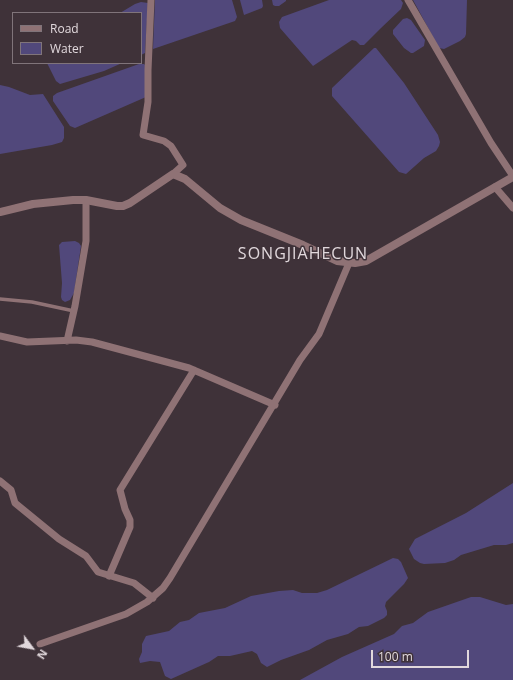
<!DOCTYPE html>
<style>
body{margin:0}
#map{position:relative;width:513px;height:680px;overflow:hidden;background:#3f3239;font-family:"Open Sans",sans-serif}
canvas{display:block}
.legend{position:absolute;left:12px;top:12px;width:130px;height:52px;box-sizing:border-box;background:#3f3239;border:1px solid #80747a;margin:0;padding:5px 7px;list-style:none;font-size:12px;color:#e1d8dc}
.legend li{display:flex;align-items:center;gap:8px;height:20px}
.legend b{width:20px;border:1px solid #80747a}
.north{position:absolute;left:12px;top:628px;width:40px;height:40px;-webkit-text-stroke:3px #3f3239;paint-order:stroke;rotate:122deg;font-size:11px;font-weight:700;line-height:16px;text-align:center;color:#e1d8dc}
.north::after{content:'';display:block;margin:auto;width:14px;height:18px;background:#e1d8dc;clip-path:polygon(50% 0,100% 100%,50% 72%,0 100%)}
.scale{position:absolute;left:371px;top:650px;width:98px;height:18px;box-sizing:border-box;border:2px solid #e1d8dc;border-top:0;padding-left:5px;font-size:12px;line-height:14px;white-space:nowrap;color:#e1d8dc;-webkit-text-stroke:3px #3f3239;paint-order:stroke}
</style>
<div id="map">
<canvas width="513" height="680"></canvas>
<ul class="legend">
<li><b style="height:5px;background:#8f7275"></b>Road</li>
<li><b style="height:11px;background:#51487b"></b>Water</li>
</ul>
<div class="north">N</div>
<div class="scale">100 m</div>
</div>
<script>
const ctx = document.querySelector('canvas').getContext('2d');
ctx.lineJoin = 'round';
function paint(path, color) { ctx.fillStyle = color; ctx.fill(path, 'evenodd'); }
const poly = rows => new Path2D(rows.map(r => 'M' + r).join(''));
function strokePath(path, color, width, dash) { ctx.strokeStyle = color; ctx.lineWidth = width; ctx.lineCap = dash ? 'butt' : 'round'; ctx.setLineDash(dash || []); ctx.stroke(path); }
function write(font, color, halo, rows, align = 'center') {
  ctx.font = font + ' "Open Sans",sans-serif'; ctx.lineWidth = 3; ctx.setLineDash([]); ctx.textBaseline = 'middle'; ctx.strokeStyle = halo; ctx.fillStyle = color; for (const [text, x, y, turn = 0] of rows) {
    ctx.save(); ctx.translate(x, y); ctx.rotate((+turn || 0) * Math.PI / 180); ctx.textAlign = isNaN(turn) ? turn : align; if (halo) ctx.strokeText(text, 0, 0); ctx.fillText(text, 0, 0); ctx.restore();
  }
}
paint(poly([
 [155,0,232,0,237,17,235,21,153,49],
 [240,0,262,0,263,6,262,8,244,15],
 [272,0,286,0,286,1,279,6,275,6,273,5],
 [329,0,401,0,403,3,401,9,381,28,364,45,360,45,356,41,352,40,313,66,280,28,279,22,282,17],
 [413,0,467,0,466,34,465,37,460,41,444,49,439,48],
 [141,2,148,3,145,53,141,55,141,13,120,13,135,4],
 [403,19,407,18,411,20,425,40,424,46,413,53,411,53,404,48,393,34,393,30],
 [374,48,376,48,404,83,438,135,440,142,439,146,436,151,424,158,406,174,399,172,332,96,332,88],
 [47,63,122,63,104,71,60,84,56,81],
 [139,64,144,64,146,66,146,97,75,128,70,126,53,101,53,96,57,93],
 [0,85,9,87,30,95,43,94,64,127,64,138,62,142,52,145,0,154],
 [75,241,79,243,81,246,74,293,70,300,65,302,62,300,61,297,62,283,59,245,62,242],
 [513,483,513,543,506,545,494,545,461,555,454,560,445,563,424,564,420,563,414,559,409,549,415,539,466,513],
 [393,558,398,559,401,562,408,578,404,584,386,602,385,606,387,611,387,615,384,618,368,626,359,627,348,634,327,640,309,650,281,660,267,667,261,663,257,654,252,651,230,656,218,656,209,662,171,679,165,676,160,662,150,661,140,663,139,659,142,652,142,644,146,636,169,631,180,622,189,620,199,613,225,608,251,596,279,591,293,590,302,593,317,593,327,590],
 [471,597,480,597,506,605,513,604,513,680,300,680,342,657,394,634,402,626,413,623,428,612]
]), '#51487b');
strokePath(poly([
 [0,299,32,302,74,311]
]), '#8f7275', 3.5);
strokePath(poly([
 [151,0,148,70,148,102,143,135,164,141,171,146,183,165,173,174],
 [408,0,491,143,513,176],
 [495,187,513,208],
 [0,336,27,342,76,340,92,342,189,368,275,405],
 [67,341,75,306,86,241,86,200],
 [0,481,11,490,15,503,59,539,86,556,98,572,134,583,153,598],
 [109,576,130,527,130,520,125,509,120,490,194,370],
 [40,644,126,614,147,602,163,588,170,578,300,360,319,334,349,263]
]), '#8f7275', 7);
strokePath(poly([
 [0,212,33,204,73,200,86,200,117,206,123,206,130,203,173,174,185,179,220,208,241,220,303,245,337,261,355,263,366,261,513,177]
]), '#8f7275', 8);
ctx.letterSpacing = '1px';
write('16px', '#e1d8dc', '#3f3239', [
 ["SONGJIAHECUN",303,254]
]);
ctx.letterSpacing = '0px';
</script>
